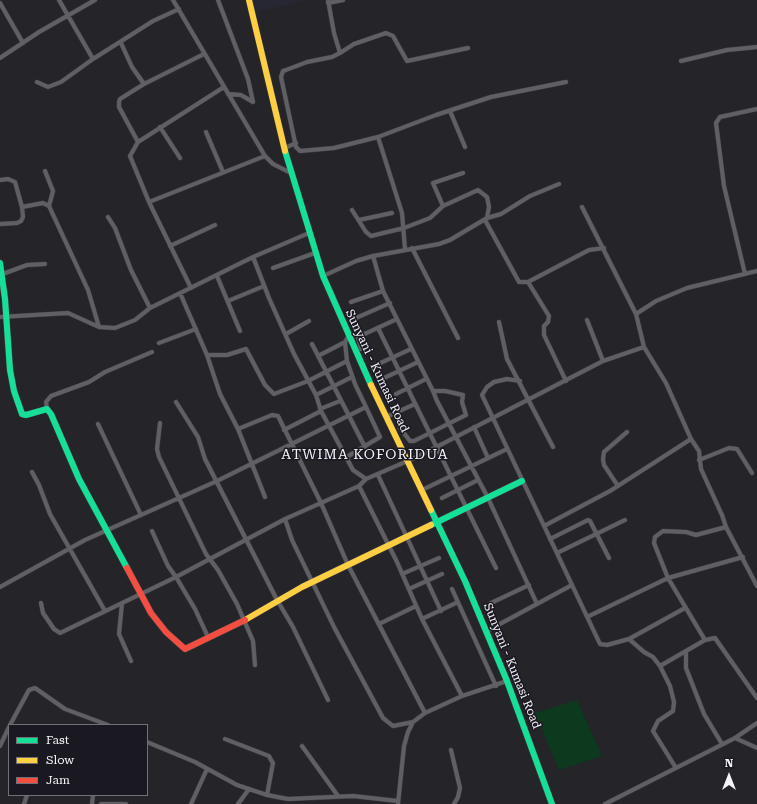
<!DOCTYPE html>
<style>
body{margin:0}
#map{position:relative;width:757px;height:804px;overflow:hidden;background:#242429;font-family:"Roboto Serif",serif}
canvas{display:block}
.legend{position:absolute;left:8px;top:724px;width:140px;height:72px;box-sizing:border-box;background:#1a1921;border:1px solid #717077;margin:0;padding:5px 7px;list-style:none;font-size:12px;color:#f3f3f9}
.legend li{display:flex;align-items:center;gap:8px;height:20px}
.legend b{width:20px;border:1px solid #717077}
.north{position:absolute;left:709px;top:756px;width:40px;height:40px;-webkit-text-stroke:3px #1a1921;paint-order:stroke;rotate:0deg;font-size:11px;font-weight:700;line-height:16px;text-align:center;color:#f3f3f9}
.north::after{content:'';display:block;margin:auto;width:14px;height:18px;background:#f3f3f9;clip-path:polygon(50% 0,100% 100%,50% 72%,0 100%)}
</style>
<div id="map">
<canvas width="757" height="804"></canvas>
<ul class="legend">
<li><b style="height:5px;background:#16e098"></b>Fast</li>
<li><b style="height:5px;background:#ffcf43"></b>Slow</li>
<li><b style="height:5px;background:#f24e42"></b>Jam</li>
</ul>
<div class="north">N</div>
</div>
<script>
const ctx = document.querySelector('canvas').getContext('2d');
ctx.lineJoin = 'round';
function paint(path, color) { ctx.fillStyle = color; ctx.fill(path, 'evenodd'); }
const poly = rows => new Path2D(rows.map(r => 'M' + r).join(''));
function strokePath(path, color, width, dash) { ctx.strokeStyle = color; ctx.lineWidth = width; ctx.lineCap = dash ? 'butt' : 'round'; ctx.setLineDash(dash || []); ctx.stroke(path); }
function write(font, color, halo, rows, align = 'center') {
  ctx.font = font + ' "Roboto Serif",serif'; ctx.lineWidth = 3; ctx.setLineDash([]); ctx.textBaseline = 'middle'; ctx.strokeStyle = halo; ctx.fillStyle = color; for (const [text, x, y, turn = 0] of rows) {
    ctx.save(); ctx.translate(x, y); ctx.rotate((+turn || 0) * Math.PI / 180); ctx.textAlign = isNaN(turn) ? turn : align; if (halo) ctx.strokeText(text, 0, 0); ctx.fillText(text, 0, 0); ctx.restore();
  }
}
paint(poly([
 [251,0,306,0,254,13]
]), '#272733');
paint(poly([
 [577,700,602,756,559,770,535,713]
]), '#0d3a1e');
const street = poly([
 [59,0,93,59],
 [173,0,265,156,273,164,291,173],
 [218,0,248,79,253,102,241,95,228,94],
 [328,0,334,33,340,53,332,57,307,62,286,70,283,71,281,77,296,147,300,151,334,148,378,137,436,115,491,97,566,82],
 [0,3,23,43],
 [328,3,343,0],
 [121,43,132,67,144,84,204,54],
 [340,53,354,44,386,33,393,36,407,61,468,48],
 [0,58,39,32,95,0],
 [681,61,727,50,757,47],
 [37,82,48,87,61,82,93,59,153,21,179,9],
 [450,111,465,147],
 [160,127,180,158],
 [206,132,223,172],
 [378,137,402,213,405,249],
 [138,142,119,107,119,102,120,99,144,84],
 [285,148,296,143],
 [45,171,53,191,49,206],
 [0,180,8,179,15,182,22,207,23,217,21,221,17,223,0,224],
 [149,202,265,156],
 [443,206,433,183,463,173],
 [22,207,43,203,49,206,88,290,99,327],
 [582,207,636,314],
 [352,210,366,232,371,236,404,228,430,218,443,206,478,190,487,197,489,207,487,218],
 [108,217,115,228,131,270,150,308],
 [359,220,392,213],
 [485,220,519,282,528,282,589,250,604,248],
 [170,246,215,225],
 [412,248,458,338],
 [373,256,439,244,450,240,487,218,501,214,530,196,559,184],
 [253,257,269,298,294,354,316,395,321,411,353,470,366,479],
 [273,268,315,253],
 [757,271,687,288,656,301,636,314,644,347,666,383,691,439,699,451,701,469,722,515,726,527,757,586],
 [745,274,724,186,716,123,720,117,757,109],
 [0,275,27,265,45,264],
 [217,276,240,331],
 [323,276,356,261,373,256,383,291,433,391,437,401,488,498,537,604],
 [528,282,549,316,548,322,544,326,544,335,566,381],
 [191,288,149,202,130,156,138,142,224,87],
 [180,293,207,355,220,394,238,429,265,497],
 [228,301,264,286],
 [351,302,383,291],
 [0,317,68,313,99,327,115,328,135,320,150,308,253,257,309,233],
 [356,318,390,303],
 [587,320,603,361],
 [499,322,507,359,553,447],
 [378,328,496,568],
 [286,334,309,321],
 [159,343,196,329],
 [312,344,365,447],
 [361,349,358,337,397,319],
 [207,355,227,355,246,349,265,385,274,394,308,381,347,361],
 [318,356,345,342],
 [376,365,411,349],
 [382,379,418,362],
 [520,381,507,379,494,382,487,387,482,395,600,644,607,645,629,639,685,608],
 [396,394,426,379],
 [316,395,352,377],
 [176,402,198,437,205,459,277,600,293,627,328,700],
 [47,409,46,402,51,396,89,382,105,372,152,352],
 [320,409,340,401],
 [386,417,415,404],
 [160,423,157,449,159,457,206,554,218,570,237,604,253,641,255,665],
 [98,424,141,515],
 [474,427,488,458],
 [400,428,410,441,414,441,466,415,462,402,463,395,445,391,433,391],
 [238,429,272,415,278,416,321,503,348,565,425,713],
 [284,430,321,411],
 [345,458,380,437,366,407],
 [699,460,729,448,737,449,752,473],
 [32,472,39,485,50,514,105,611],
 [378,475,441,611],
 [359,486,397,562,422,619,462,696],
 [618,486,604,465,603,459,604,452,627,432],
 [422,490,507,449],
 [442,498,478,480],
 [285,519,292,540,334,627,383,718,393,726,413,722],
 [544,526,610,491,691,439],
 [152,531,168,566,176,577,195,609,208,637],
 [550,539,588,520,590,521,609,558],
 [557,553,625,520],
 [402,574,439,558],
 [0,587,85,540,217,481,366,407,355,384,347,361,345,342,348,337],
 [409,589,442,574],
 [452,589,496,686],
 [41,603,43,613,54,629,60,633,176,577,285,519,359,486,366,479,419,456,603,361,644,347],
 [122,603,119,634,131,661],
 [491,603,529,585],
 [587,617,668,578,743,557],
 [422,619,458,602],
 [379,624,416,606],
 [487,631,572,585],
 [629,639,644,652,653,657,660,666,670,686,674,702,673,711,658,721,653,731,676,768],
 [705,640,668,578,654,543,655,537,663,531,686,532,696,535,726,527],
 [686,652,686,668,704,714,722,744],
 [660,666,705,640,715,638,757,698],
 [10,725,29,690,35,688,65,709,108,725],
 [735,738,757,748],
 [225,739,269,756,271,760,273,763,267,795],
 [147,742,195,762,237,785,267,795,288,799,353,796,398,801],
 [0,746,9,727],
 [302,746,338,796],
 [451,750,460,788,458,797,454,804],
 [24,804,27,795],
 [92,804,93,795],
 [101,804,126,804],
 [191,804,207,769],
 [238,804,249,789],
 [398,804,404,746,408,732,413,722,425,713,462,696,507,681],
 [605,804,735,738,757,723]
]);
const fast = poly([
 [285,151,323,276,371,385],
 [0,263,5,299,10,370,14,391,22,414,26,415,47,409,51,414,79,479,127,568],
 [431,510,465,581,507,681,552,804],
 [431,525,522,481]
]);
const slow = poly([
 [249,0,285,151],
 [371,385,431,510],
 [245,620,302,587,431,525]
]);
const jam = poly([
 [127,568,151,613,166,632,185,649,245,620]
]);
strokePath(street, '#3f3f44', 5);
strokePath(fast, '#3f3f44', 7);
strokePath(slow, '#3f3f44', 7);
strokePath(jam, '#3f3f44', 7);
strokePath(street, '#606064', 4);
strokePath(fast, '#16e098', 6);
strokePath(slow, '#ffcf43', 6);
strokePath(jam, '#f24e42', 6);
write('12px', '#f3f3f9', '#1a1921', [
 ["Sunyani - Kumasi Road",377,371,65],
 ["Sunyani - Kumasi Road",512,666,68]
]);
ctx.letterSpacing = '1px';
write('14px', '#f3f3f9', '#1a1921', [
 ["ATWIMA KOFORIDUA",365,455]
]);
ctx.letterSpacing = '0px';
</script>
